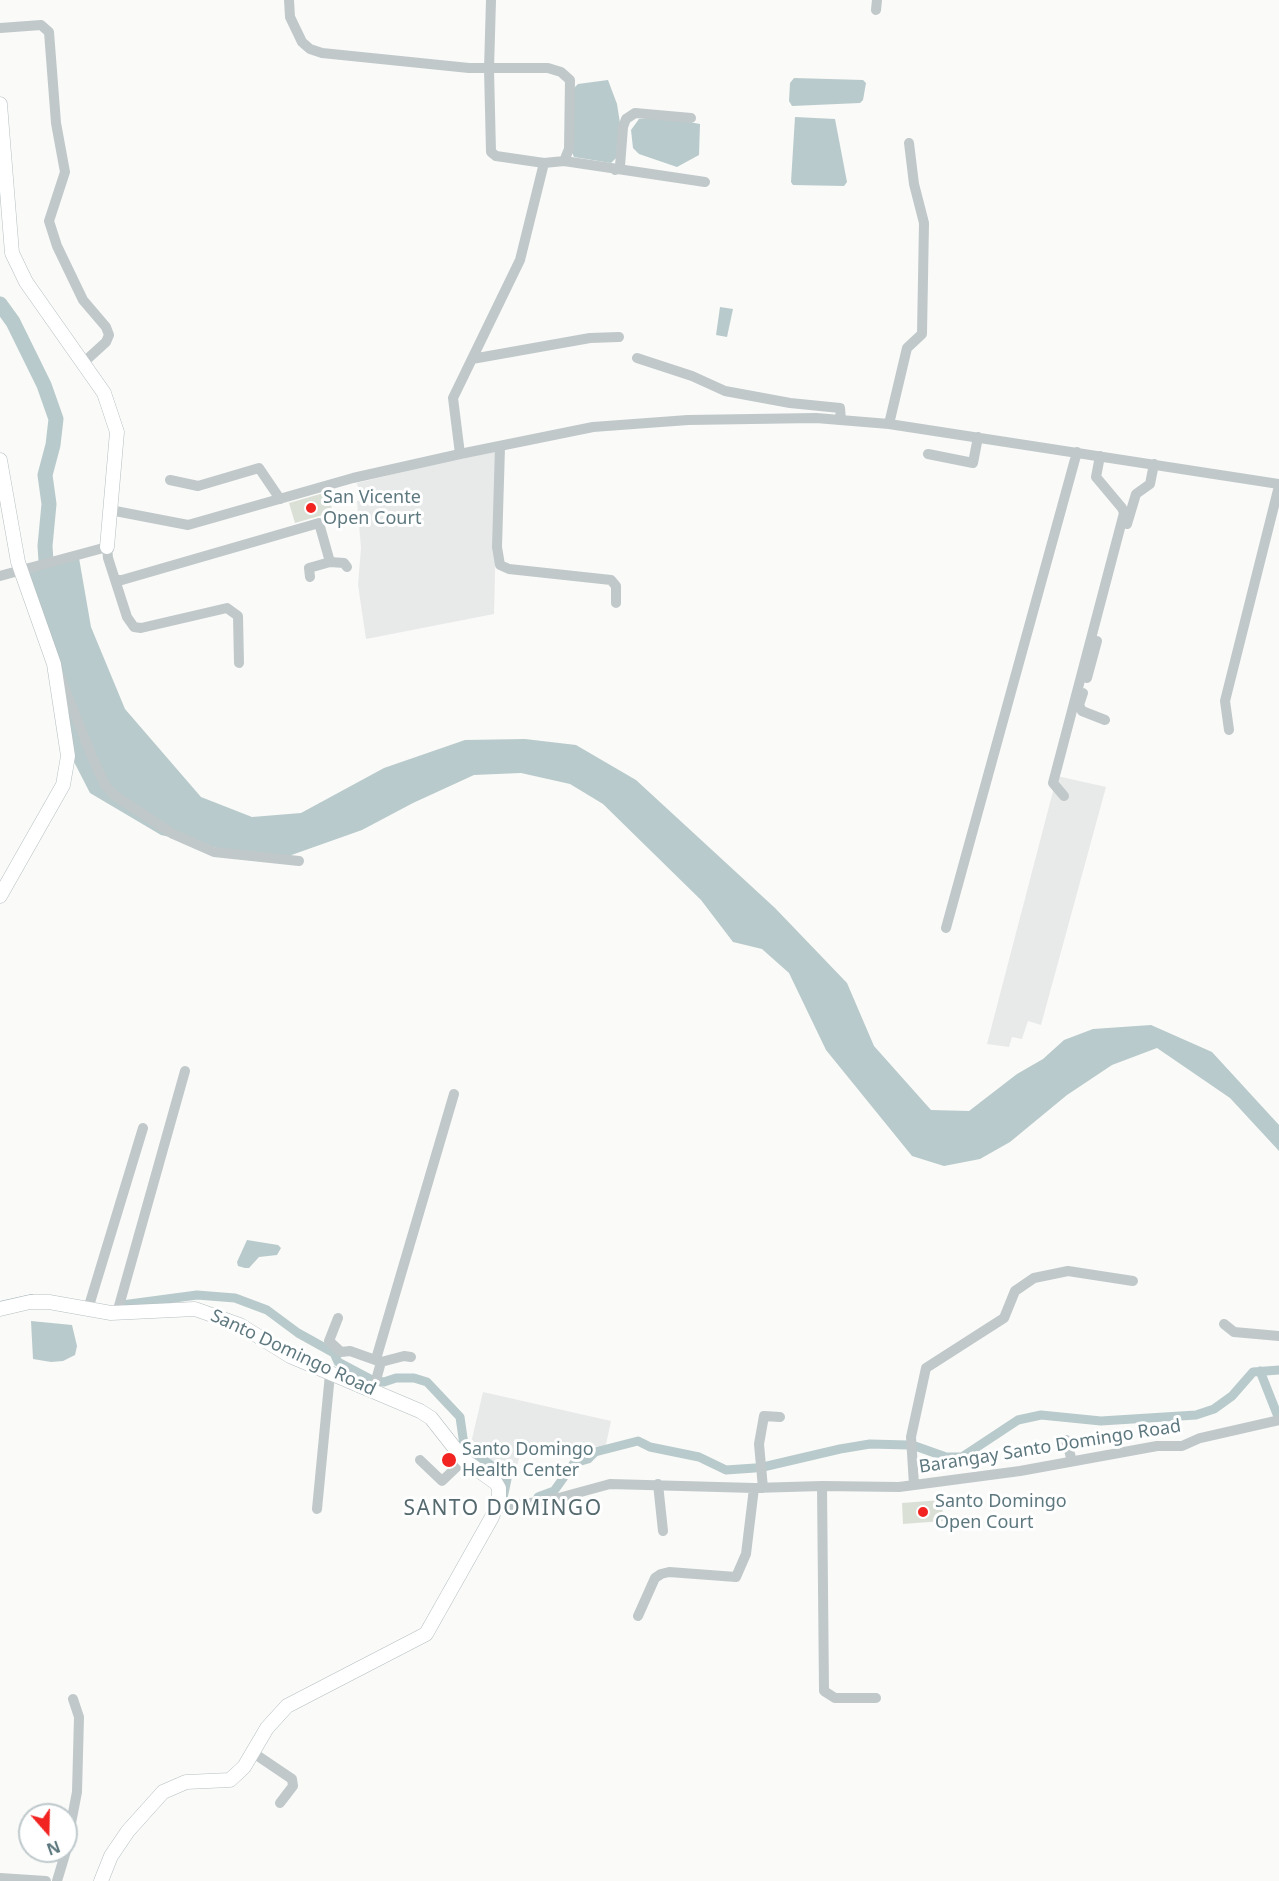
<!DOCTYPE html>
<style>
body{margin:0}
#map{position:relative;width:1279px;height:1881px;overflow:hidden;background:#fafaf8;font-family:"Noto Sans",sans-serif}
canvas{display:block}
.north{position:absolute;left:18px;top:1803px;width:60px;height:60px;box-sizing:border-box;background:#fff;border:2px solid #bfc9cc;border-radius:50%;rotate:160deg;font-size:16px;font-weight:700;line-height:24px;text-align:center;color:#5e787f}
.north::after{content:'';display:block;margin:auto;width:21px;height:27px;background:#f12421;clip-path:polygon(50% 0,100% 100%,50% 72%,0 100%)}
</style>
<div id="map">
<canvas width="1279" height="1881"></canvas>
<div class="north">N</div>
</div>
<script>
const ctx = document.querySelector('canvas').getContext('2d');
ctx.lineJoin = 'round';
function paint(path, color) { ctx.fillStyle = color; ctx.fill(path, 'evenodd'); }
const poly = rows => new Path2D(rows.map(r => 'M' + r).join(''));
function strokePath(path, color, width, dash) { ctx.strokeStyle = color; ctx.lineWidth = width; ctx.lineCap = dash ? 'butt' : 'round'; ctx.setLineDash(dash || []); ctx.stroke(path); }
function write(font, color, halo, rows, align = 'center') {
  ctx.font = font + ' "Noto Sans",sans-serif'; ctx.lineWidth = 6; ctx.setLineDash([]); ctx.textBaseline = 'middle'; ctx.strokeStyle = halo; ctx.fillStyle = color; for (const [text, x, y, turn = 0] of rows) {
    ctx.save(); ctx.translate(x, y); ctx.rotate((+turn || 0) * Math.PI / 180); ctx.textAlign = isNaN(turn) ? turn : align; if (halo) ctx.strokeText(text, 0, 0); ctx.fillText(text, 0, 0); ctx.restore();
  }
}
paint(poly([
 [498,449,494,614,366,639,358,585,361,548,357,501,361,500,357,483],
 [1057,776,1106,787,1041,1025,1028,1021,1022,1039,1012,1037,1009,1047,987,1044],
 [483,1392,611,1421,605,1449,590,1445,587,1458,522,1444,516,1472,496,1468,471,1443]
]), '#e8eae9');
paint(poly([
 [327,492,333,512,295,523,289,503],
 [942,1500,943,1521,903,1524,902,1503]
]), '#dbe0d6');
paint(poly([
 [794,78,863,80,866,83,863,100,860,103,792,106,789,101,790,83],
 [608,80,617,104,620,123,618,156,611,163,574,157,571,150,574,88,578,84],
 [795,117,835,119,847,182,844,186,793,185,791,182],
 [639,119,672,119,700,124,699,155,677,167,639,154,633,148,631,130],
 [720,307,733,309,727,337,716,335],
 [79,558,91,627,125,709,201,797,252,817,301,813,384,768,465,740,525,739,576,745,636,780,775,908,847,983,874,1046,931,1110,969,1111,1017,1074,1043,1059,1064,1040,1093,1029,1151,1025,1212,1052,1279,1125,1279,1151,1230,1098,1157,1048,1112,1065,1067,1095,1010,1142,980,1159,944,1166,912,1156,826,1050,789,973,762,949,733,942,701,900,603,804,570,784,521,773,474,775,413,803,362,830,283,858,235,852,161,835,90,793,71,756,25,574],
 [247,1240,278,1245,281,1248,277,1255,259,1257,249,1268,245,1268,238,1266,237,1262],
 [31,1321,72,1325,77,1346,75,1355,63,1361,51,1362,33,1359]
]), '#b8cacb');
strokePath(poly([
 [0,1302,32,1295]
]), '#b8cacb', 2);
strokePath(poly([
 [122,1305,197,1295,235,1298,267,1310,298,1333,334,1353,338,1362,372,1380,384,1382,396,1378,414,1378,427,1382,460,1417,464,1445,504,1475,507,1479,503,1498],
 [1260,1371,1277,1414],
 [915,1446,946,1457,962,1457,1018,1420,1041,1415,1101,1421,1196,1415,1214,1409,1232,1396,1253,1372,1279,1370],
 [763,1467,840,1449,870,1444,908,1445],
 [538,1497,554,1491,574,1463,588,1459,595,1452,638,1441,650,1447,699,1457,726,1470,755,1468]
]), '#b8cacb', 9);
strokePath(poly([
 [0,304,13,322,44,385,56,419,53,445,45,475,49,504,45,546,47,576]
]), '#b8cacb', 15);
const secondary = poly([
 [0,104,12,253,26,282,104,393,117,432,107,547],
 [0,460,18,562,54,664,68,756,63,785,0,896],
 [0,1309,30,1302,49,1302,111,1313,195,1309,240,1325,290,1356,420,1411,431,1418,464,1460,496,1483,499,1488,499,1499,492,1517,426,1634,287,1706,267,1728,244,1767,230,1780,186,1782,163,1792,128,1831,111,1856,101,1881]
]);
strokePath(secondary, '#b5bec1', 15);
strokePath(poly([
 [289,0,290,17,302,42,310,49,322,53,469,68,548,68,561,72,570,80,569,149,564,161],
 [491,0,489,69,491,152,496,156,544,163],
 [876,10,877,0],
 [0,28,41,25,49,32,56,123,65,172,49,221,57,246,83,300,106,327,109,335,106,342,83,363],
 [615,170,620,166,623,127,626,119,635,113,691,118],
 [637,358,692,376,725,391,790,403,840,408,841,420],
 [472,359,590,338,619,337],
 [889,424,907,348,922,334,924,223,914,184,909,143],
 [500,447,497,547,500,565,509,569,611,580,616,586,616,603],
 [460,454,453,398,520,260,544,163,564,161,705,182],
 [928,454,973,463,978,437],
 [170,480,198,486,259,468,280,499],
 [110,510,188,525,353,478,460,454,593,427,688,420,816,418,889,424,1279,484],
 [1127,524,1136,494,1150,484,1154,464],
 [330,562,344,563,347,567],
 [0,576,107,547,108,558,127,617,134,627,141,628,227,608,238,616,239,663],
 [116,580,122,580,319,523,330,562,309,568,310,577],
 [58,672,93,759,105,785,114,795,173,834,214,852,299,861],
 [1087,678,1097,641],
 [1083,693,1079,705,1082,711,1105,720],
 [1229,730,1225,701,1279,486],
 [1064,796,1053,783,1124,513,1122,508,1096,477,1100,456],
 [946,928,1077,452],
 [88,1309,143,1128],
 [117,1313,185,1071],
 [338,1318,329,1341,341,1352,350,1351,381,1362,373,1391],
 [1224,1324,1234,1332,1279,1336],
 [376,1359,454,1094],
 [381,1362,404,1356,411,1357],
 [1061,1440,1066,1440,1072,1461],
 [420,1460,442,1481,464,1460],
 [658,1484,663,1531],
 [914,1485,911,1437,926,1368,1004,1318,1015,1291,1034,1278,1068,1271,1133,1281],
 [822,1486,824,1691,835,1698,876,1698],
 [763,1488,759,1444,764,1416,780,1417],
 [317,1509,330,1374],
 [494,1509,555,1499,610,1484,754,1488,822,1486,899,1487,1020,1471,1157,1446,1182,1446,1200,1438,1279,1420],
 [638,1616,655,1578,661,1574,669,1572,736,1577,746,1554,754,1488],
 [252,1752,292,1779,293,1786,280,1803],
 [66,1849,77,1792,79,1717,73,1699],
 [0,1878,46,1881],
 [57,1881,66,1851]
]), '#c0c8ca', 10);
strokePath(secondary, '#fff', 14);
for (const [x, y, r, color] of [
 [311,508,6,"#f12421"],
 [449,1460,8,"#f12421"],
 [923,1512,6,"#f12421"]
]) { const dot = new Path2D(); dot.arc(x, y, r, 0, 2 * Math.PI); ctx.fillStyle = color; ctx.fill(dot); strokePath(dot, '#fff', 2); }
write('18px', '#5e787f', '#fff', [
 ["San Vicente",323,498],
 ["Open Court",323,519],
 ["Santo Domingo",462,1450],
 ["Health Center",462,1471],
 ["Santo Domingo",935,1502],
 ["Open Court",935,1523]
], 'left');
write('18px', '#5e787f', '#fff', [
 ["Santo Domingo Road",293,1353,25],
 ["Barangay Santo Domingo Road",1050,1447,-9]
]);
ctx.letterSpacing = '1.5px';
write('21px', '#556a6f', '#fff', [
 ["SANTO DOMINGO",503,1509]
]);
ctx.letterSpacing = '0px';
</script>
